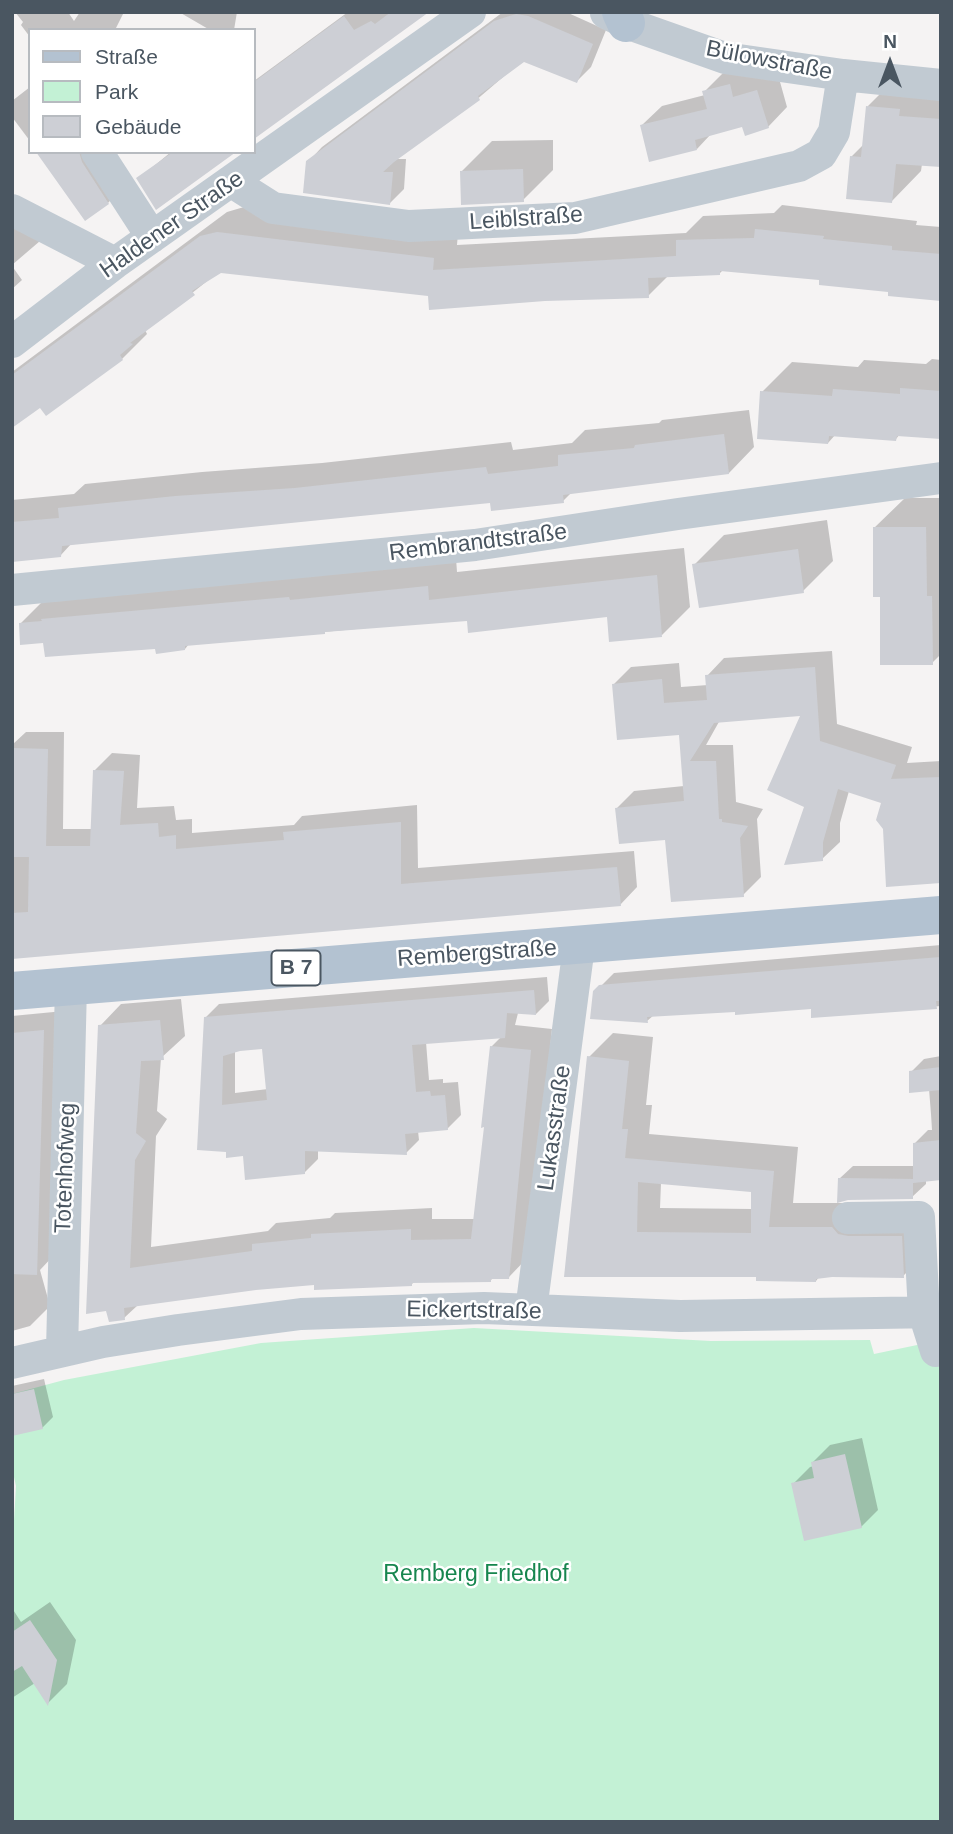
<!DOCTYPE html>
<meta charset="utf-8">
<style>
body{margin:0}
#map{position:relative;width:953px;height:1834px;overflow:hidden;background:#f5f3f3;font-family:Helvetica,sans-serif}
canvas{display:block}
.frame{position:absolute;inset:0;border:14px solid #4a5661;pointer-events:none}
.legend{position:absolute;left:28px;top:28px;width:228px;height:126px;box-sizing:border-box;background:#fff;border:2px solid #b7bbc0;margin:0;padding:9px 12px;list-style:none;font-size:21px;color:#4a5661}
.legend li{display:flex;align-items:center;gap:14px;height:35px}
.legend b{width:35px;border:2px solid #b7bbc0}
.north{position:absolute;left:855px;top:28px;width:70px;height:70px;-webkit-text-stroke:5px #fff;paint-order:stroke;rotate:0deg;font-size:19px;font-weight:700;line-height:28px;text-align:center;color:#4a5661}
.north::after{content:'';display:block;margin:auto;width:24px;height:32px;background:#4a5661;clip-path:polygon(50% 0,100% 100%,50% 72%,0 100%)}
</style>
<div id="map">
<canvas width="953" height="1834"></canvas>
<div class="frame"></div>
<ul class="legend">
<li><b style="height:9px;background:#b3c2d1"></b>Straße</li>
<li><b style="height:19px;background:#c3f1d5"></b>Park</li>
<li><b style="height:19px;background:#cdcfd5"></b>Gebäude</li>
</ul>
<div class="north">N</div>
</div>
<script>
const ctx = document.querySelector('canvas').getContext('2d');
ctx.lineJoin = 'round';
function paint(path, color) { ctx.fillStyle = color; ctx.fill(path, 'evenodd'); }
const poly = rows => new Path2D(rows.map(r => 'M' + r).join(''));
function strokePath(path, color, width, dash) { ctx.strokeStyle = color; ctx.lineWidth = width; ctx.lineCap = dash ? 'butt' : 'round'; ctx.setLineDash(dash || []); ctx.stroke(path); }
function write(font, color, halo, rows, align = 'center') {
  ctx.font = font + ' Helvetica,sans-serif'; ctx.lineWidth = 5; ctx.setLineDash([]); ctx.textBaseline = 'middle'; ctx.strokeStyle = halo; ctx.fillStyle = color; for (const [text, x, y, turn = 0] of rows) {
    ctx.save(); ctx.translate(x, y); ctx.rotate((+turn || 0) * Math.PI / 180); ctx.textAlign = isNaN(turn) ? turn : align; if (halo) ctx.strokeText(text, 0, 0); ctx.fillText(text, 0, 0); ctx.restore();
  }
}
paint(poly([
 [474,1328,711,1341,870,1340,874,1354,941,1340,941,1822,12,1822,12,1555,16,1486,12,1468,12,1394,64,1380,261,1343]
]), '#c3f1d5');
paint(poly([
 [15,12,68,12,74,21,80,12,124,12,115,30,30,30,30,37,21,25,23,22],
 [179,12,237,12,234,30,210,30],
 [348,12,427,12,254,137,254,81],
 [503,12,566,12,606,30,591,67,577,81,523,60,475,101,395,159,406,159,404,189,390,203,308,162,322,147],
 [749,65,753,78,777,71,787,107,768,127,743,125,711,134,697,149,642,125,662,106,705,95,704,92,724,72],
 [898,76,941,88,941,166,922,164,921,171,891,202,851,157,864,144,868,106],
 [30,87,30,141,12,117,12,101],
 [553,140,553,170,523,200,462,171,492,141],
 [38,152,93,152,118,192,108,203],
 [171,152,233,152,138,179],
 [782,205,917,221,916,225,941,227,941,299,821,278,723,270,720,273,668,276,648,296,545,300,430,295,220,271,145,330,147,334,122,359,40,405,12,425,12,372,227,212,244,207,458,233,457,245,686,233,703,216,774,213],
 [12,211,40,241,12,265],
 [12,266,22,280,12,289],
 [932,359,941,360,941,437,900,434,896,439,836,434,828,443,762,392,792,362,858,367,864,360,926,364],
 [749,410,754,447,729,473,572,492,563,501,491,501,72,543,60,556,12,560,12,500,74,494,85,484,202,472,322,463,511,442,513,450,572,443,585,430,659,423,662,420],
 [905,498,941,498,941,654,932,663,881,595,874,528],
 [827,520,833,561,803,591,694,565,724,535],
 [684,548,690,607,662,635,608,615,468,619,189,644,185,649,45,641,20,624,49,595,456,558,457,572],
 [832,651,837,724,912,747,907,763,941,761,941,880,884,802,849,791,840,823,840,842,822,859,807,806,803,714,720,720,706,745,733,745,736,802,763,809,757,819,761,877,743,895,667,838,616,809,634,791,684,786,680,733,614,684,631,667,679,663,681,687,708,685,707,676,724,658],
 [26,732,64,732,63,829,92,829,95,770,112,753,140,755,137,808,174,806,176,820,192,819,192,833,294,825,302,816,417,805,418,868,634,851,637,887,620,905,12,957,12,745],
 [941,945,941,1006,813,1016,812,1008,737,1010,654,1015,647,1021,595,992,614,973],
 [547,977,549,1001,536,1014,518,1013,515,1025,552,1029,530,1255,509,1277,494,1277,491,1280,415,1281,411,1285,316,1283,256,1288,138,1305,124,1318,100,1026,121,1004,181,999,185,1036,161,1058,157,1111,167,1119,156,1136,151,1247,268,1231,276,1223,330,1218,335,1213,432,1208,432,1219,475,1219,486,1125,491,1047,502,1036,426,1042,429,1080,443,1079,443,1083,458,1082,461,1115,447,1129,418,1131,419,1140,406,1153,318,1150,318,1159,304,1173,245,1154,228,1156,205,1018,219,1004],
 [264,1047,268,1089,235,1093,235,1051],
 [64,1011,56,1253,40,1270,50,1306,30,1326,12,1331,12,1016],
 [613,1033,653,1037,646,1105,652,1105,649,1134,798,1147,793,1203,857,1203,926,1212,928,1252,903,1276,819,1277,816,1281,757,1275,566,1276,589,1057],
 [661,1183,753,1190,753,1209,660,1208],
 [941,1056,941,1179,926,1180,926,1184,912,1197,839,1179,853,1166,914,1166,914,1144,928,1130,932,1130,931,1114,929,1089,911,1072,924,1059],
 [44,1379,53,1417,42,1428,12,1434,12,1386],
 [862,1438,878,1510,861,1527,793,1484,810,1467,814,1466,813,1462,830,1445],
 [50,1602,76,1640,67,1684,48,1703,35,1683,12,1698,12,1608,21,1622]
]), '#0003');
paint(poly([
 [391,12,429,12,254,139,254,82,344,16,354,30,371,21,375,24],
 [516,14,528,16,593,44,577,83,524,62,478,96,480,100,394,162,383,172,393,172,390,205,303,193,306,161,494,21],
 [730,84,733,97,757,90,769,128,745,136,742,127,695,140,697,150,649,162,640,125,707,109,702,91],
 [866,106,900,109,899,116,941,119,941,167,896,164,892,203,846,199,850,156,861,157],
 [36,152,79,152,82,162,109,204,85,221],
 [173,152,236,152,156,210,136,178],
 [523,169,524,202,461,205,460,171],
 [755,229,824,236,823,239,892,246,892,250,941,254,941,301,888,296,888,292,819,285,819,280,720,271,720,275,648,278,649,298,545,301,429,310,428,296,221,273,192,291,195,295,130,343,133,344,120,355,123,360,46,416,40,408,12,428,12,375,200,236,217,232,434,258,433,270,676,256,676,240,754,238],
 [900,388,941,391,941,439,897,436,896,441,829,436,828,444,757,439,760,391,832,396,833,389,900,394],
 [724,434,729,474,563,495,564,503,491,511,490,503,62,546,61,557,12,562,12,522,59,518,58,508,176,496,295,488,486,467,488,474,558,466,558,455,634,448,635,445],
 [873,527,926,527,927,596,932,596,933,665,880,665,880,597,873,597],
 [798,549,804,593,699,608,692,564],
 [657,575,662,637,609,642,607,617,468,633,467,621,325,632,325,634,185,646,185,650,156,654,155,649,45,657,43,643,20,645,19,623,42,621,41,619,289,597,290,600,428,586,429,600],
 [815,667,820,741,896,765,891,779,941,777,941,883,886,887,883,829,876,820,881,803,838,789,823,842,823,861,784,865,804,807,767,790,800,716,714,723,690,761,716,761,719,819,722,819,722,822,748,826,740,838,744,897,671,902,665,840,619,844,615,808,684,801,679,735,617,740,612,684,662,679,664,703,707,700,705,675],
 [12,748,48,749,46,846,90,846,93,770,124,771,120,825,158,823,159,837,176,835,176,849,284,840,283,832,401,822,401,884,617,867,621,906,12,959,12,913,28,912,29,857,12,857],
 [941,957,941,1001,936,1001,937,1009,811,1018,811,1009,735,1015,735,1012,647,1017,648,1023,590,1019,593,991,599,985],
 [534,990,536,1015,507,1013,505,1038,412,1045,416,1092,430,1091,431,1096,445,1095,448,1130,405,1134,407,1155,305,1151,305,1174,245,1180,243,1156,226,1158,226,1152,197,1150,204,1017],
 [262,1049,267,1100,222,1105,223,1056,240,1051],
 [160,1020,164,1060,141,1061,136,1133,146,1141,135,1160,130,1268,252,1251,252,1244,311,1238,311,1234,411,1229,411,1240,471,1239,484,1127,481,1128,490,1046,531,1050,509,1279,491,1279,491,1282,412,1283,412,1286,314,1290,314,1285,256,1290,124,1308,125,1320,109,1322,106,1311,86,1314,98,1025],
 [44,1030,37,1275,12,1274,12,1033],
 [587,1056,629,1061,622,1129,628,1129,625,1158,774,1171,769,1227,832,1227,838,1234,848,1236,902,1236,904,1278,832,1277,816,1279,816,1282,756,1281,756,1277,564,1277],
 [638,1182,751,1192,751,1233,637,1232],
 [941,1067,941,1090,909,1093,909,1071],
 [941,1140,941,1180,913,1183,913,1199,848,1200,837,1203,838,1178,913,1179,913,1143],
 [34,1389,43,1429,12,1436,12,1394],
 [845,1454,862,1528,804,1541,791,1483,814,1478,811,1462],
 [30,1620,57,1660,48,1706,22,1666,12,1672,12,1632]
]), '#cdcfd5');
strokePath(poly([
 [606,13,626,23,725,58,843,75,941,85],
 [97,152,152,237],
 [232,182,273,208,409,226,575,218,799,166,821,154,834,132,843,75],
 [12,210,115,263],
 [12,342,115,263,470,12],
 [12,590,475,545,678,514,941,478],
 [848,1218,919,1217,924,1313,936,1351],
 [531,1310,579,946],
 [62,1350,71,986],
 [12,1363,103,1342,178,1330,301,1314,484,1308,680,1316,941,1312]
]), '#c1cad2', 32);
strokePath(poly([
 [621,12,626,23],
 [12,991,941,915]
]), '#b3c2d1', 38);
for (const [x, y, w] of [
 [296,968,49]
]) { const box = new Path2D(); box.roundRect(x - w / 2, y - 17.5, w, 35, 5); ctx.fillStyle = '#fff'; ctx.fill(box); strokePath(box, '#4a5661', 2); }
write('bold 21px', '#4a5661', null, [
 ["B 7",296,968]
]);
write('23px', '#4a5661', '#fff', [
 ["Bülowstraße",769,61,11],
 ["Leiblstraße",526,219,-4],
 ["Haldener Straße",172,225,-35],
 ["Rembrandtstraße",478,543,-7],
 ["Rembergstraße",477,954,-4],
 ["Lukasstraße",555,1128,-82],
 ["Totenhofweg",66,1168,-88],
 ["Eickertstraße",474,1311,1]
]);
write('23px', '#17864f', '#fff', [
 ["Remberg Friedhof",476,1575]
]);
</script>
